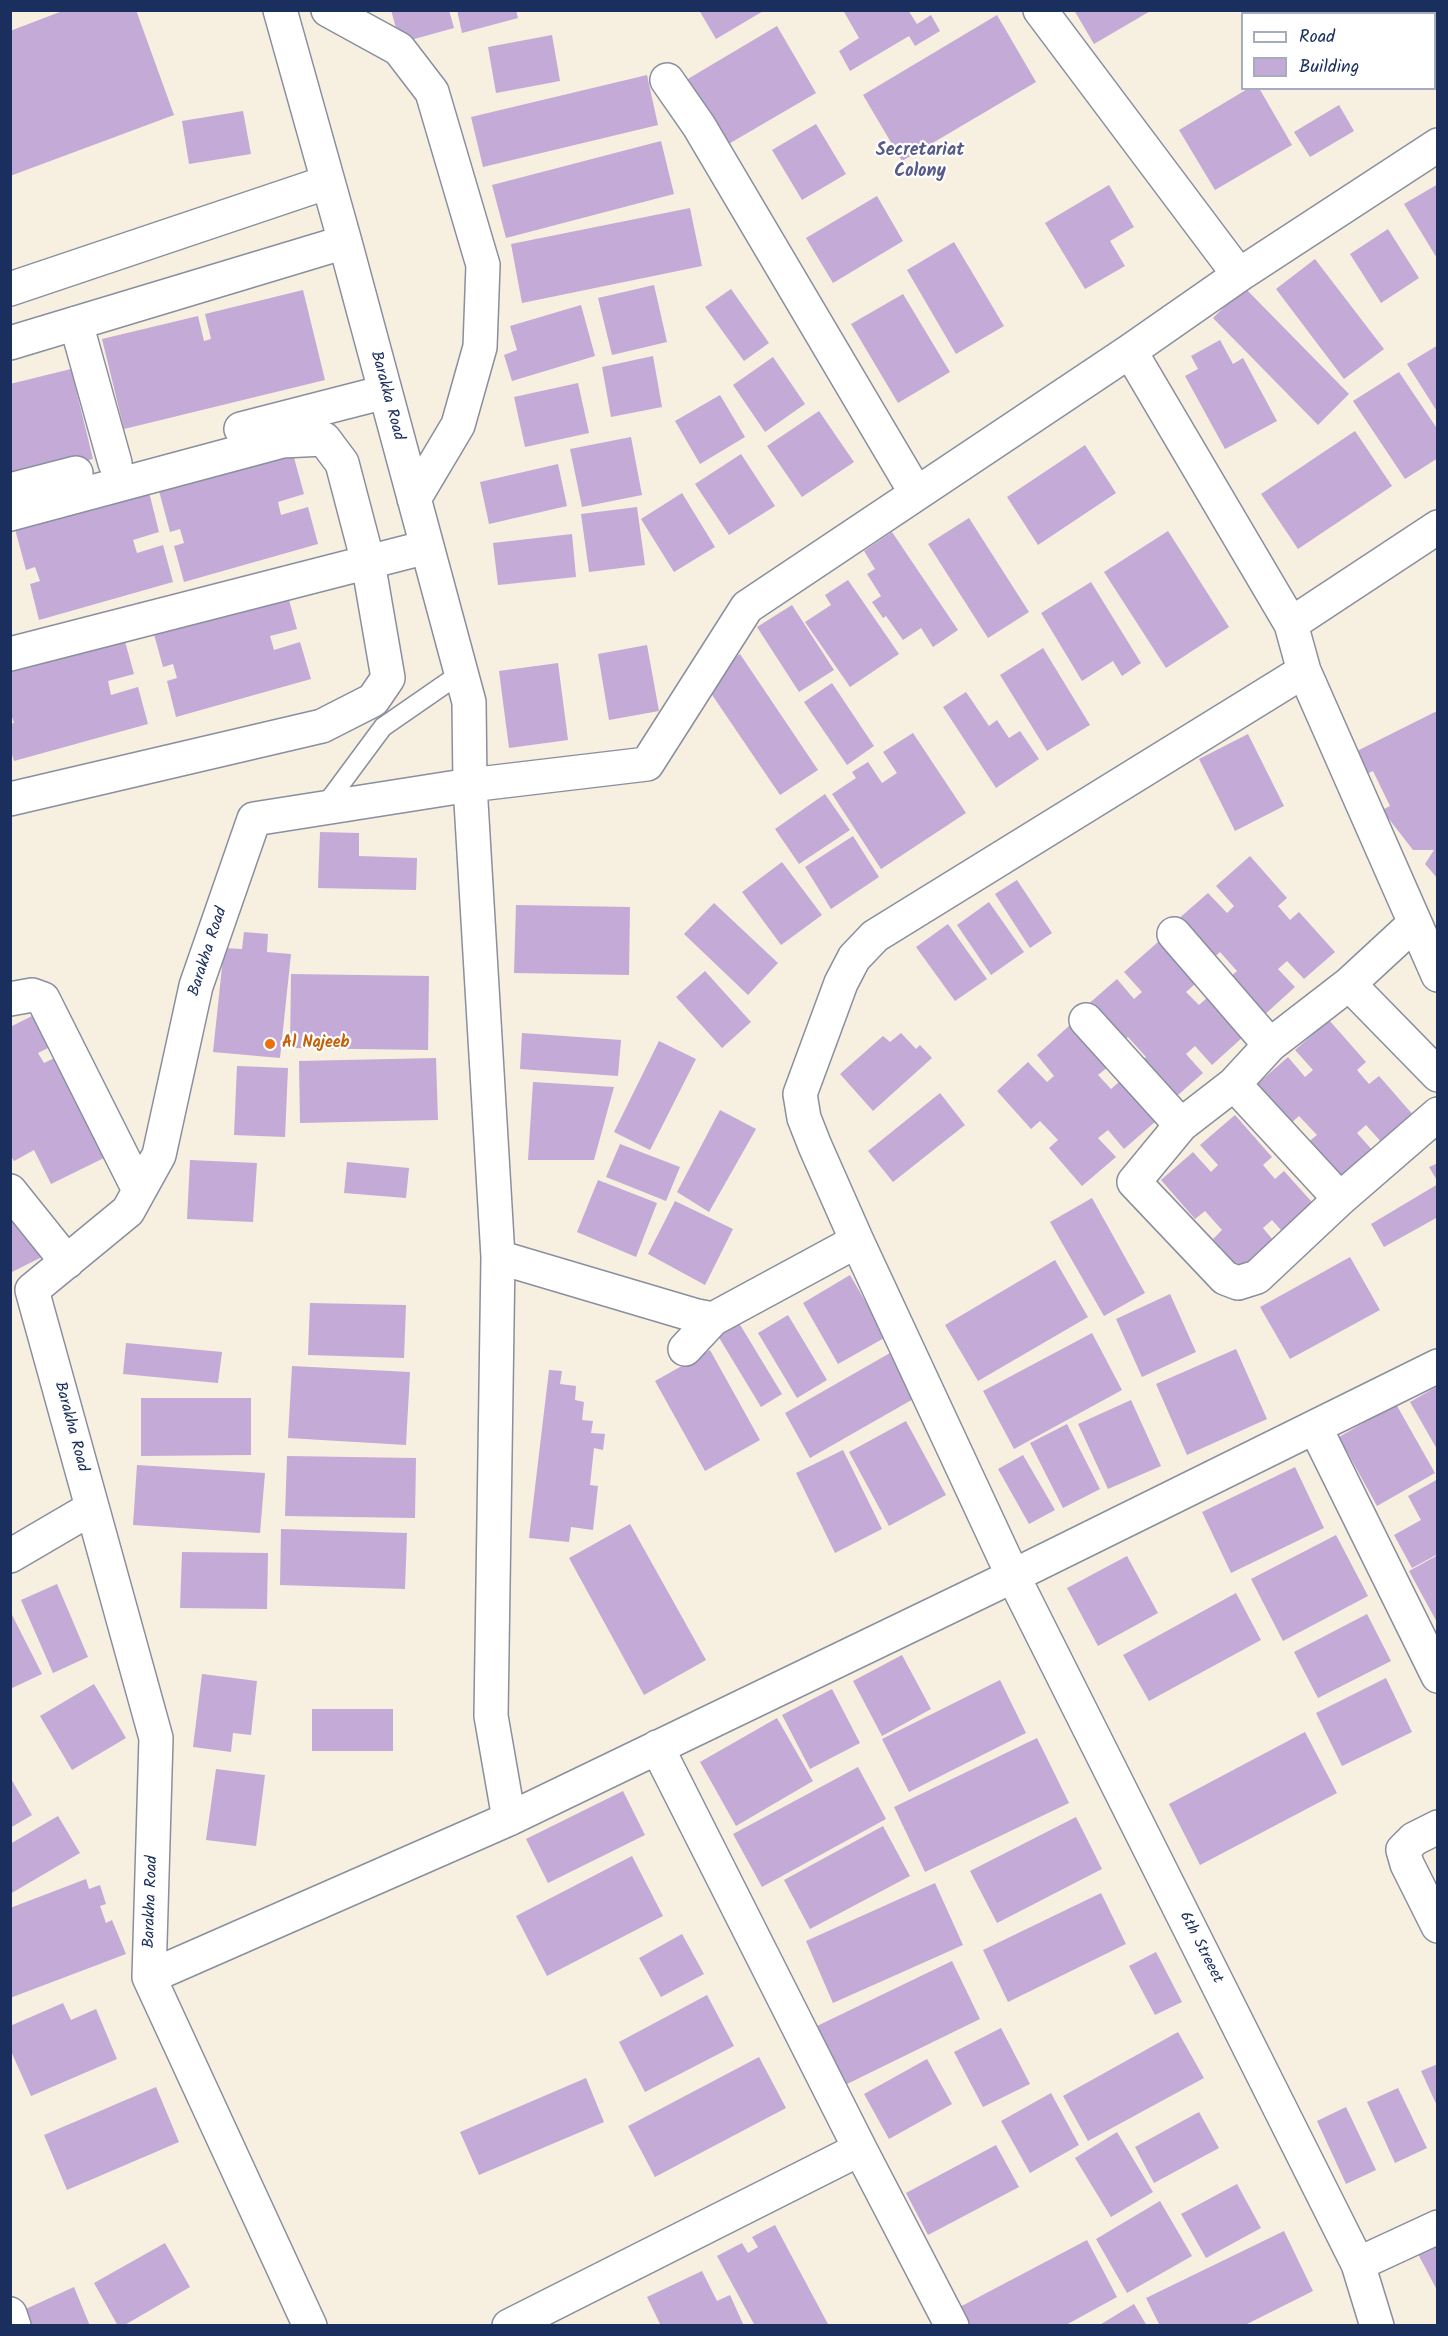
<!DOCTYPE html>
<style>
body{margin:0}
#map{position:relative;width:1448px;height:2336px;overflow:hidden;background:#f7efe0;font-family:Kalam,sans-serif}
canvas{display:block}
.frame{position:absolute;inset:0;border:12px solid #1b2f5e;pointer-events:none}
.legend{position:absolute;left:1241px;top:12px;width:195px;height:78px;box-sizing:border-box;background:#fff;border:2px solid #a4acbf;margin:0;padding:8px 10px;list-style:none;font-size:18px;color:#1b2f5e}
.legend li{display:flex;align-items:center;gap:12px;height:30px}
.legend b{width:30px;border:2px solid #a4acbf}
</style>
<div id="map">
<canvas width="1448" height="2336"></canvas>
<div class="frame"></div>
<ul class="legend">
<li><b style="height:8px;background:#fff"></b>Road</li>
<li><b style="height:16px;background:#c4aad7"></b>Building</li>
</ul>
</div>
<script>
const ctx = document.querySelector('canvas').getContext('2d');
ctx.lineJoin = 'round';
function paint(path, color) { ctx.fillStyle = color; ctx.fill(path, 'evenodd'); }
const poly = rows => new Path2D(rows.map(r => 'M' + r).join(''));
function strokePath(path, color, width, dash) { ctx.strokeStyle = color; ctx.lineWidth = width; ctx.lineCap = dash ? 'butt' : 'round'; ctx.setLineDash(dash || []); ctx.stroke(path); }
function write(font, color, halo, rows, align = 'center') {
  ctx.font = font + ' Kalam,sans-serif'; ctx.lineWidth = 4.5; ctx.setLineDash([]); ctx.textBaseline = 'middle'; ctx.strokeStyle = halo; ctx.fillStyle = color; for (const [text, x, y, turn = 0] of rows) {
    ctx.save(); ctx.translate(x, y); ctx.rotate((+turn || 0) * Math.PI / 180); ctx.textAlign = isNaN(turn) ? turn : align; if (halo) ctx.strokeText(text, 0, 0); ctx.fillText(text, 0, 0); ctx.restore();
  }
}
paint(poly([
 [65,10,136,10,174,115,10,176,10,31],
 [391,10,449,10,454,28,400,43],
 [457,10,516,10,518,18,462,33],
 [699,10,765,10,716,39],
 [843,10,908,10,917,24,931,15,940,31,915,46,909,36,850,71,839,51,859,38],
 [1074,10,1152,10,1094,44],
 [1333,10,1435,10,1438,14,1438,26,1434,28,1434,14,1329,14],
 [997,15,1036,82,902,161,863,95],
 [777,26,816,93,720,149,681,83],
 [552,35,560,81,496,93,488,47],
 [647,75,658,125,483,167,471,117],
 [1249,88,1259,88,1292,145,1215,190,1179,130],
 [1339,105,1354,131,1310,157,1294,132],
 [243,111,251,154,189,164,182,121],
 [816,124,846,174,802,200,772,150],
 [661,141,674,194,506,238,492,185],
 [1438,184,1438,260,1404,204],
 [1109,185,1134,227,1110,241,1125,266,1085,289,1045,223],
 [877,196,903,241,833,283,806,238],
 [690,208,702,266,522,303,511,244],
 [1388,229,1419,278,1381,303,1350,254],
 [954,242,1004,326,956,354,907,270],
 [1315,259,1384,349,1344,379,1276,289],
 [654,285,667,342,612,355,598,298],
 [1244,287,1349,394,1318,425,1213,318],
 [731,289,769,343,744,361,705,307],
 [303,290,325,380,124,429,102,339,198,316,204,341,211,339,205,314],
 [903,294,950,372,898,403,851,324],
 [581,305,595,356,512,381,504,355,517,350,510,326],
 [1220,340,1233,364,1243,358,1277,421,1225,449,1185,376,1198,369,1191,356],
 [1438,345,1438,413,1407,364],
 [653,356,662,407,611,417,602,367],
 [773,357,805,404,765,432,733,385],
 [71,369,93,459,10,479,10,384],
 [1399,372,1438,430,1438,458,1405,479,1353,401],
 [578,383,589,433,525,447,514,397],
 [720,395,745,437,700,464,675,421],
 [819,411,854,462,802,497,767,446],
 [1355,431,1392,486,1298,549,1261,494],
 [631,437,642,495,582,507,570,449],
 [1085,445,1116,493,1038,545,1007,497],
 [293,454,304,494,278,502,281,515,308,507,318,544,184,582,174,546,184,543,180,529,170,532,159,491],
 [741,454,775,506,729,535,695,484],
 [558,464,567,506,489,524,480,482],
 [149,492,159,532,133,540,137,553,163,545,173,582,39,620,30,584,40,581,35,567,26,570,15,529],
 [682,493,715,547,674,572,641,519],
 [637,507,645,565,589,572,581,514],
 [969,518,1029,612,988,638,928,544],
 [1168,531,1229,627,1166,668,1104,572],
 [892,532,958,630,933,647,921,628,903,640,886,616,883,618,872,602,881,596,867,574,875,569,864,551],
 [572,534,576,577,498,585,493,543],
 [848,580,899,654,850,687,805,622,831,605,825,595],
 [1091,582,1141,663,1122,676,1113,661,1082,681,1041,613],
 [286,589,297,629,270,636,274,650,300,642,311,679,176,717,167,681,177,678,173,664,163,667,152,627],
 [792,605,834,670,799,692,757,627],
 [123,634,134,674,108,681,111,695,138,687,148,724,14,761,10,748,10,724,14,723,10,711,10,665],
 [647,645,659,711,609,720,598,654],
 [1043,648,1090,725,1047,751,1000,675],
 [740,654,818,770,780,795,702,680],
 [558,663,568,740,509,748,499,671],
 [832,683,874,746,847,765,804,702],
 [966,692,989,726,997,720,1009,738,1020,731,1039,759,996,788,943,707],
 [1437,711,1438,713,1438,879,1425,864,1434,850,1413,850,1382,810,1390,806,1373,771,1364,775,1353,753],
 [913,733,966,813,881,869,832,794,856,778,852,772,868,762,882,783,897,773,883,752],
 [1248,734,1284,806,1235,831,1199,759],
 [825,794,850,830,799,864,775,829],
 [320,832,359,833,359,856,417,858,416,890,318,888],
 [853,836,879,877,831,909,805,867],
 [1250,856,1287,898,1278,906,1290,920,1299,912,1335,952,1304,979,1287,961,1278,969,1295,987,1262,1017,1228,979,1237,971,1220,952,1211,960,1176,921,1208,893,1227,913,1234,906,1216,886],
 [782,862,822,915,781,945,742,892],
 [1017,880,1052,933,1030,948,995,894],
 [989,902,1024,952,991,975,957,925],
 [714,903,778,963,748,995,684,934],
 [516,905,630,907,629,975,514,973],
 [948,924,987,979,955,1001,916,947],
 [244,932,268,934,267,952,291,954,280,1058,213,1052,224,948,242,949],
 [1158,942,1195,984,1186,992,1199,1005,1208,997,1243,1037,1212,1065,1195,1046,1186,1054,1203,1073,1170,1102,1136,1065,1146,1057,1128,1037,1119,1045,1085,1007,1117,979,1134,999,1142,992,1124,972],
 [705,971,751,1022,722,1048,676,997],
 [291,974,429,976,428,1050,290,1048],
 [40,1012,56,1044,38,1053,44,1063,61,1055,71,1075,64,1078,72,1094,79,1090,110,1155,51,1184,34,1150,14,1161,10,1155,10,1027],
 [1329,1020,1366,1062,1357,1070,1369,1084,1379,1076,1414,1116,1383,1144,1366,1125,1357,1133,1374,1152,1340,1181,1307,1143,1317,1135,1299,1116,1290,1124,1256,1085,1288,1057,1305,1077,1313,1070,1295,1050],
 [1070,1025,1108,1067,1098,1075,1111,1089,1120,1081,1156,1121,1124,1149,1108,1130,1098,1138,1116,1157,1082,1186,1049,1148,1058,1140,1040,1121,1031,1129,997,1091,1028,1062,1047,1082,1054,1076,1037,1055],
 [522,1033,621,1040,618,1076,520,1069],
 [901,1033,916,1049,920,1045,932,1058,873,1111,840,1074,883,1036,890,1042],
 [659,1041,696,1059,650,1150,614,1132],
 [436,1058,438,1120,300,1123,299,1061],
 [237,1066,288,1068,285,1137,234,1135],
 [533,1082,614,1087,594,1160,528,1160],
 [940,1093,965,1125,893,1182,868,1151],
 [720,1110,756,1129,709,1212,677,1192],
 [1235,1115,1272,1157,1263,1165,1275,1179,1284,1171,1320,1211,1289,1239,1272,1220,1263,1228,1279,1247,1247,1276,1213,1239,1222,1230,1205,1211,1195,1219,1161,1180,1193,1152,1211,1172,1218,1165,1200,1145],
 [620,1144,680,1167,666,1201,606,1177],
 [190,1160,257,1163,253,1222,187,1219],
 [347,1162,409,1168,406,1198,344,1193],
 [1438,1163,1438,1182,1429,1167],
 [598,1180,657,1203,636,1257,577,1232],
 [1438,1184,1438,1217,1384,1247,1371,1224],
 [1092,1198,1145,1293,1104,1316,1050,1222],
 [675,1201,733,1229,705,1285,648,1254],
 [10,1217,46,1255,10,1273],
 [1350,1257,1380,1310,1290,1359,1260,1307],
 [1055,1260,1088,1317,978,1381,945,1325],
 [850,1275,886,1337,838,1364,803,1303],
 [1170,1294,1196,1352,1142,1377,1116,1319],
 [310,1303,406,1305,404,1358,308,1355],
 [788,1315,827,1380,797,1398,758,1333],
 [739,1323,782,1394,761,1407,718,1336],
 [1092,1333,1122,1390,1014,1449,983,1391],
 [126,1343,222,1352,218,1383,123,1374],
 [1236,1349,1267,1419,1187,1455,1156,1384],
 [710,1350,760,1440,705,1471,655,1381],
 [890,1353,915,1398,810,1458,785,1413],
 [292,1366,410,1372,406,1445,288,1438],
 [549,1370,562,1371,560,1384,576,1386,575,1400,584,1402,582,1420,593,1421,591,1433,605,1434,603,1450,594,1448,590,1485,598,1486,593,1530,571,1527,569,1542,529,1538],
 [1438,1386,1438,1451,1410,1402],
 [141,1398,251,1398,251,1455,141,1456],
 [1131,1400,1161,1466,1108,1489,1078,1424],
 [1396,1404,1435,1473,1377,1506,1339,1437],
 [906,1421,946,1495,889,1526,849,1452],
 [1067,1424,1100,1489,1063,1508,1030,1443],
 [843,1450,882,1529,835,1553,796,1473],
 [1023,1455,1055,1510,1029,1524,998,1469],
 [287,1456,416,1458,415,1518,285,1516],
 [137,1465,265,1473,260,1533,133,1525],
 [1295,1467,1324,1528,1231,1573,1202,1512],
 [1438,1479,1438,1554,1412,1568,1394,1535,1421,1520,1408,1496],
 [630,1524,706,1660,644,1695,569,1558],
 [281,1529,407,1533,405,1589,280,1585],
 [1336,1535,1368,1596,1283,1641,1251,1579],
 [182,1552,268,1553,267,1609,180,1608],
 [1438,1555,1438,1624,1409,1571],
 [1127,1556,1158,1613,1098,1646,1067,1588],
 [57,1584,88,1657,53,1673,21,1600],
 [1236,1593,1261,1640,1149,1701,1123,1655],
 [10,1611,42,1674,10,1689],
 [1367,1614,1391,1661,1318,1698,1294,1652],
 [902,1655,931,1709,882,1736,853,1681],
 [202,1674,257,1681,251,1735,233,1733,231,1752,193,1747],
 [1386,1678,1412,1732,1342,1766,1316,1713],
 [1000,1680,1026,1733,909,1792,882,1739],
 [94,1684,126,1738,72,1770,40,1716],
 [832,1689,860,1743,810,1769,782,1715],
 [312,1709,393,1709,393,1751,312,1751],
 [777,1718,813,1781,736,1826,700,1762],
 [1305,1732,1337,1793,1200,1865,1169,1804],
 [1037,1738,1069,1803,925,1872,894,1807],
 [858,1767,886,1819,762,1887,733,1834],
 [216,1769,265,1775,256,1846,206,1840],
 [10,1777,32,1815,10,1828],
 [623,1791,645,1835,548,1883,526,1839],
 [58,1816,80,1853,10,1894,10,1844],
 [1076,1817,1102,1869,997,1923,970,1871],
 [883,1826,910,1876,810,1929,784,1880],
 [632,1856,663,1916,547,1976,516,1916],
 [86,1879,89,1889,100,1885,106,1904,100,1906,106,1923,112,1920,126,1954,10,1998,10,1923,12,1923,10,1908],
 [935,1883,963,1945,833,2003,806,1941],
 [1101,1893,1126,1944,1008,2002,983,1950],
 [682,1934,704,1974,661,1997,639,1958],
 [1156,1952,1182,2002,1155,2015,1129,1966],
 [952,1961,980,2019,845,2085,817,2026],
 [707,1995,734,2046,645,2092,619,2042],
 [63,2003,71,2020,96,2009,117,2059,31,2096,10,2049,10,2026],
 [1001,2028,1030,2084,983,2107,954,2052],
 [1178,2032,1204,2078,1088,2141,1063,2096],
 [759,2057,786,2108,655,2177,628,2126],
 [927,2059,952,2104,889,2139,864,2094],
 [1438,2064,1438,2108,1421,2071],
 [586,2078,604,2122,479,2175,460,2132],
 [156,2087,179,2142,67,2190,44,2135],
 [1398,2088,1427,2148,1395,2163,1367,2102],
 [1051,2093,1079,2145,1030,2173,1001,2121],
 [1346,2107,1376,2170,1346,2184,1317,2121],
 [1199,2112,1219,2148,1154,2183,1135,2147],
 [1117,2132,1153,2192,1111,2217,1075,2158],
 [996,2145,1019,2187,928,2235,906,2193],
 [1237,2184,1261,2228,1206,2258,1181,2214],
 [1160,2201,1192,2256,1127,2293,1096,2239],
 [775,2225,829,2326,755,2326,717,2256,742,2243,748,2253,758,2247,752,2237],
 [1284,2231,1313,2291,1243,2326,1160,2326,1146,2298],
 [1087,2240,1117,2297,1064,2326,964,2326,956,2309],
 [165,2243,190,2287,123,2326,118,2326,94,2283],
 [1438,2243,1438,2292,1418,2254],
 [702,2271,717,2301,730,2295,744,2326,661,2326,647,2297],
 [74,2287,90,2326,25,2326,19,2312],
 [1134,2304,1147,2326,1098,2326]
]), '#c4aad7');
const service = poly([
 [323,808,383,727,461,673]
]);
const minor = poly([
 [280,10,345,242,469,702,470,785,498,1257,491,1716,509,1819],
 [328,10,399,49,432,92,483,265,480,347,458,425,414,499],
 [1040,10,1239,275],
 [667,80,699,126,916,493],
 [10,289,328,182],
 [76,323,115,463],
 [10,343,345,242],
 [1130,351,1291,624,1304,671,1438,975],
 [241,429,385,392],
 [10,490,76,473],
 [10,514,282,441,324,439,342,463,368,562,388,678,373,700,322,726,10,799],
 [1291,624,1438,527],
 [10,654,427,547],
 [1304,671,875,936,854,958,841,983,800,1094,804,1118,815,1146,857,1241,1013,1576,1358,2264,1377,2326],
 [1415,923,1349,984,1270,1045,1234,1084,1181,1125,1134,1182,1225,1278,1238,1283,1257,1277,1340,1199,1438,1114],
 [1174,934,1270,1045],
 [1349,984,1438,1075],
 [10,999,32,995,43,999,139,1190],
 [1086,1020,1181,1125],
 [1234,1084,1340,1199],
 [10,1191,67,1262],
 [498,1257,697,1316,713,1319],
 [685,1349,713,1319,857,1241],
 [1315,1427,1438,1676],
 [10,1556,92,1508],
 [657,1747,860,2149,952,2326],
 [1438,1827,1414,1839,1403,1850,1407,1864,1438,1926],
 [149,1977,509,1819,1013,1576,1438,1366],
 [1358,2264,1438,2227],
 [10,2314,14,2326],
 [310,2326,149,1977,156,1738,32,1290,128,1211,159,1155,196,986,254,819,470,785,647,764,747,607,1130,351,1239,275,1438,145],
 [509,2326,860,2149]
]);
strokePath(service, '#898f9f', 21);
strokePath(minor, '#898f9f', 36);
strokePath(service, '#fff', 18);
strokePath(minor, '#fff', 33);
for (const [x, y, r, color] of [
 [270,1044,6,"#e8710a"]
]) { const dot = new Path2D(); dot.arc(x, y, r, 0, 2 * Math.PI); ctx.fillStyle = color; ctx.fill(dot); strokePath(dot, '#fff', 2); }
write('16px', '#1b2f5e', '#fff', [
 ["Barakka Road",386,396,75],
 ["Barakha Road",209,952,-72],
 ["Barakha Road",70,1427,75],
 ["Barakha Road",152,1902,-88],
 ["6th Streeet",1200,1948,63]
]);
write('bold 16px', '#c56008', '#fff', [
 ["Al Najeeb",282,1044]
], 'left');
write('bold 18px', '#565a88', '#fff', [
 ["Secretariat",920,152],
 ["Colony",920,173]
]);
</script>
